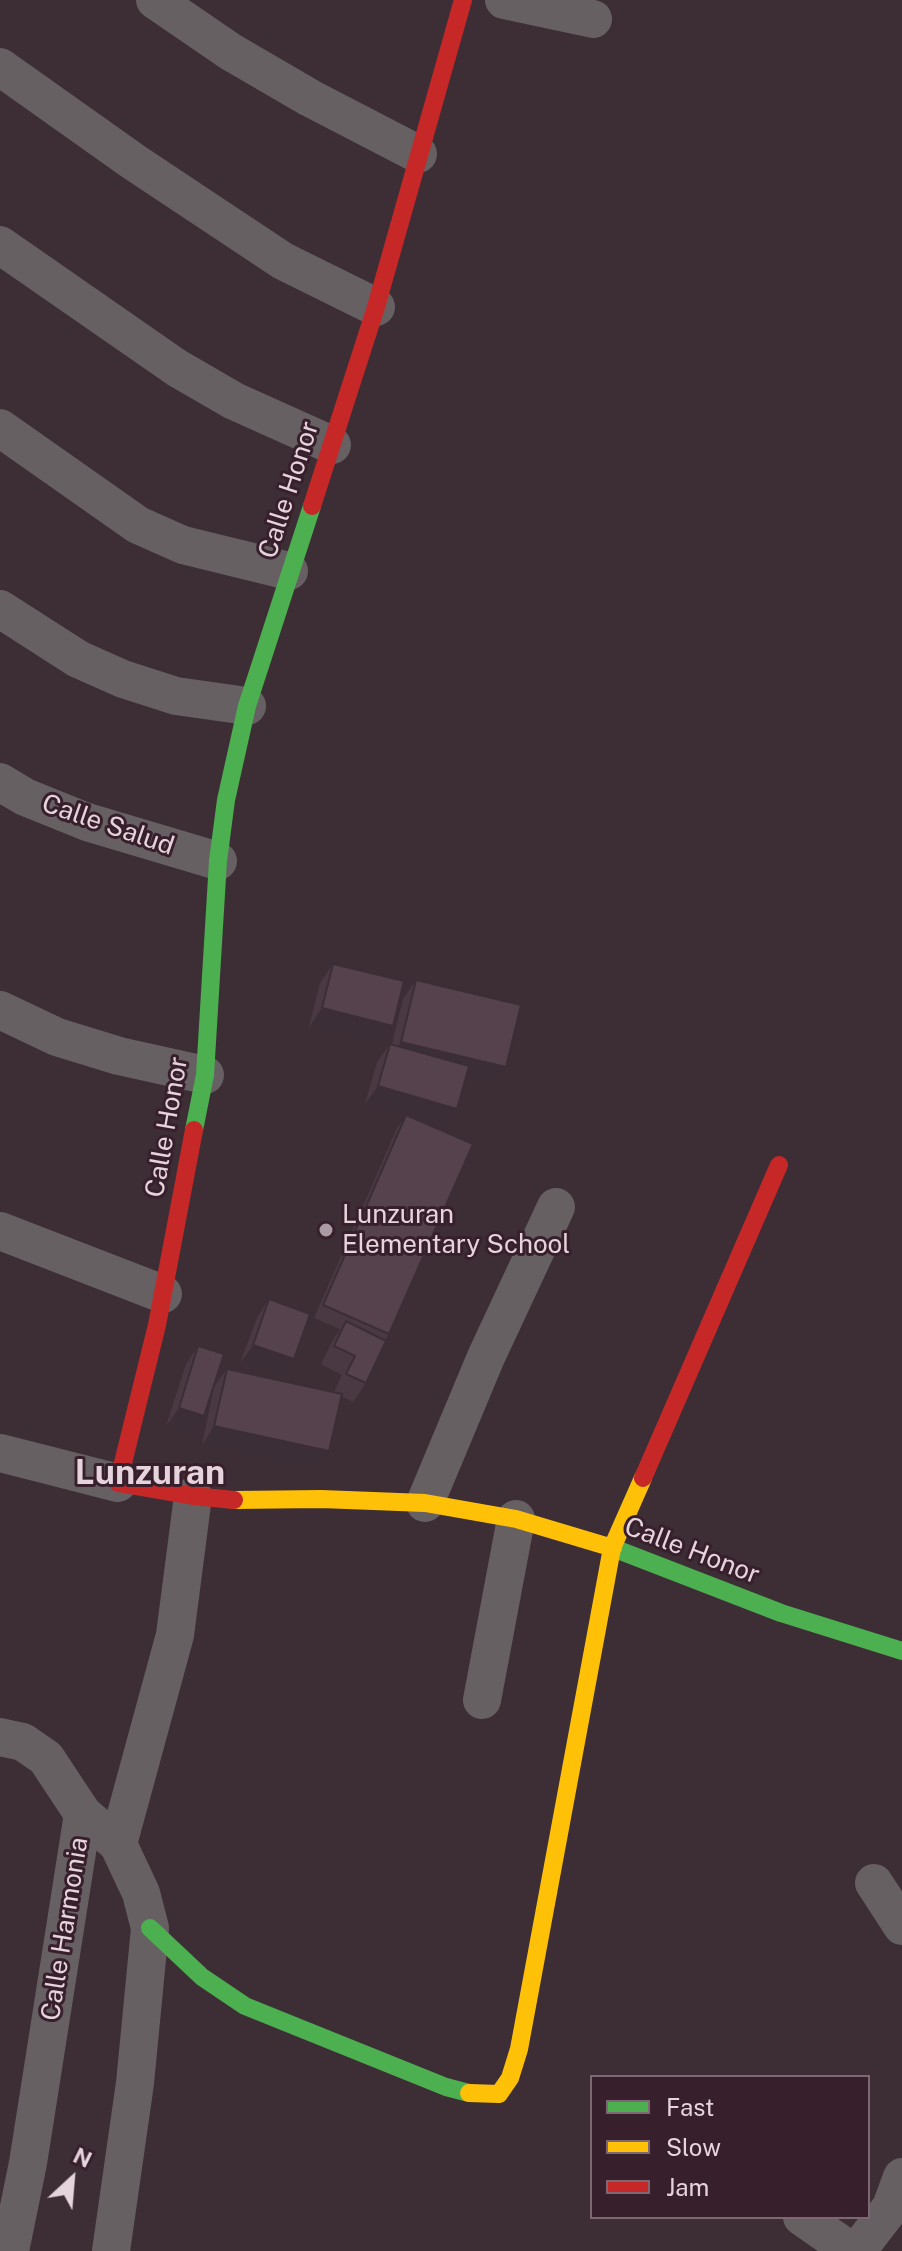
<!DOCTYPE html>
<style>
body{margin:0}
#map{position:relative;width:902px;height:2251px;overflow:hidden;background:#3d2e36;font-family:"Public Sans",sans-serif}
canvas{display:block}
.legend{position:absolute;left:590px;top:2075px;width:280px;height:144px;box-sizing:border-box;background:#381f2c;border:2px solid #7d6772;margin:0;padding:10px 14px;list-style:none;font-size:24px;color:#e5d4dc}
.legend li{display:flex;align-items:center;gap:16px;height:40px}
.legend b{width:40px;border:2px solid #7d6772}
.north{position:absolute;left:32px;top:2139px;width:80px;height:80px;-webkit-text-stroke:6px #381f2c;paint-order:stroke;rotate:26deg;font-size:22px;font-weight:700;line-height:32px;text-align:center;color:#e5d4dc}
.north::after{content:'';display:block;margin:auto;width:28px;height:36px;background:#e5d4dc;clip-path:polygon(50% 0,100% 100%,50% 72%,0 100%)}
</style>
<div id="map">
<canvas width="902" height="2251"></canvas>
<ul class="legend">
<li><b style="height:10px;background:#4caf50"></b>Fast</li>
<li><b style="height:10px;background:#ffc107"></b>Slow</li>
<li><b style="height:10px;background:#c62828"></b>Jam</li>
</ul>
<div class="north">N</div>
</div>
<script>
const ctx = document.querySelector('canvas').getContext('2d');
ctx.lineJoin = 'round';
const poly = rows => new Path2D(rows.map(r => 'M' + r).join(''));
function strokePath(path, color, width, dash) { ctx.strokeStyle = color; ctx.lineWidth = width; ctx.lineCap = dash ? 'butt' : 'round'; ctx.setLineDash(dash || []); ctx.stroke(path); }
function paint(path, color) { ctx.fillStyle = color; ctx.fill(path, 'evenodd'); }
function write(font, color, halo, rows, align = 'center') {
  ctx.font = font + ' "Public Sans",sans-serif'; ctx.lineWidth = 6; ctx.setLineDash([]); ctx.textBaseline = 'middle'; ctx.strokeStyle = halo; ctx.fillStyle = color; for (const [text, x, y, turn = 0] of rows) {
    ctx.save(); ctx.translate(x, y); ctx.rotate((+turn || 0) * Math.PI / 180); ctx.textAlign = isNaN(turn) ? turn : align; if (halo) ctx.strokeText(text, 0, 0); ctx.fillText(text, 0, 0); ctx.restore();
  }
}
strokePath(poly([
 [155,0,231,52,310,98,418,154],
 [504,0,593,19],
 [0,67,134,162,283,261,376,307],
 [0,245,177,368,234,401,332,445],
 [0,428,138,525,183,545,289,571],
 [0,609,78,659,123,679,176,696,247,706],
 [0,782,25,797,87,822,218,861],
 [0,1010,57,1037,119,1056,205,1075],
 [0,1231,163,1294],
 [0,1453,118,1483],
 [425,1503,486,1357,556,1207],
 [482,1700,516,1519],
 [0,1737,23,1742,46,1758,83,1814],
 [874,1883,902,1926],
 [802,2217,851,2251],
 [10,2251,28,2163,83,1814,118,1844,175,1635,193,1496],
 [111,2251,135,2083,150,1928,141,1893,118,1844],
 [857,2251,891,2207,902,2177]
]), '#666063', 38);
strokePath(poly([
 [194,1130,205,1075,218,861,226,800,247,706,312,506],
 [613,1548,781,1613,902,1651],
 [150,1928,202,1977,245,2006,446,2087,469,2093]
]), '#4caf50', 18);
strokePath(poly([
 [234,1500,321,1499,425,1503,516,1519,613,1548],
 [469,2093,499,2094,510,2078,519,2049,612,1548,643,1478]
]), '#ffc107', 18);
strokePath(poly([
 [312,506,376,307,463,0],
 [194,1130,157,1325,118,1483,193,1496,234,1500],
 [643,1478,779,1165]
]), '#c62828', 18);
paint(poly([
 [333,964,380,1044,309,1027,320,983],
 [416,980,493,1086,465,1079,457,1109,444,1127,416,1119,389,1334,385,1340,366,1383,353,1402,341,1396,316,1470,202,1445,214,1387,227,1369,334,1392,342,1375,321,1364,333,1340,340,1329,314,1318,397,1128,406,1116,365,1104,377,1062,390,1044,392,1044,403,999],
 [269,1299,281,1378,240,1363,257,1318],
 [198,1346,191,1435,166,1426,186,1364]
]), '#4a3942');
paint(poly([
 [322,1008,393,1026,380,1044,309,1027],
 [401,1042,506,1067,493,1086,388,1061],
 [378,1086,457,1109,444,1127,365,1104],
 [253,1345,294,1359,281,1378,240,1363],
 [179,1408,204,1416,191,1435,166,1426],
 [214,1426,329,1451,316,1470,202,1445]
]), '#3c2e36');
const building = poly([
 [333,964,404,981,393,1026,322,1008,333,964],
 [416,980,521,1005,506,1067,401,1042,416,980],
 [390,1044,469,1066,457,1109,378,1086,390,1044],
 [406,1115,473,1144,389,1334,323,1305,406,1115],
 [269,1299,310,1314,294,1359,253,1345,269,1299],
 [346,1321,386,1341,366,1383,346,1374,355,1356,334,1346,346,1321],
 [198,1346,224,1354,204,1416,179,1408,198,1346],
 [227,1369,342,1394,329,1451,214,1426,227,1369]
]);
paint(building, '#56424d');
strokePath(building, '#3c2e36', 2);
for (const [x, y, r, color] of [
 [326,1230,8,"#aa9aa2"]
]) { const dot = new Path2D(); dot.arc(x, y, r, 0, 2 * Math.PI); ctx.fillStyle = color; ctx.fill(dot); strokePath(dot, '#381f2c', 3); }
write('26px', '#e5d4dc', '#381f2c', [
 ["Calle Honor",289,490,-72],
 ["Calle Salud",108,825,19],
 ["Calle Honor",167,1127,-80],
 ["Calle Honor",692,1551,21],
 ["Calle Harmonia",65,1929,-81]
]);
write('26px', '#e5d4dc', '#381f2c', [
 ["Lunzuran",342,1215],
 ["Elementary School",342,1245]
], 'left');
write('bold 34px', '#e5d4dc', '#381f2c', [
 ["Lunzuran",150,1474]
]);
</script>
